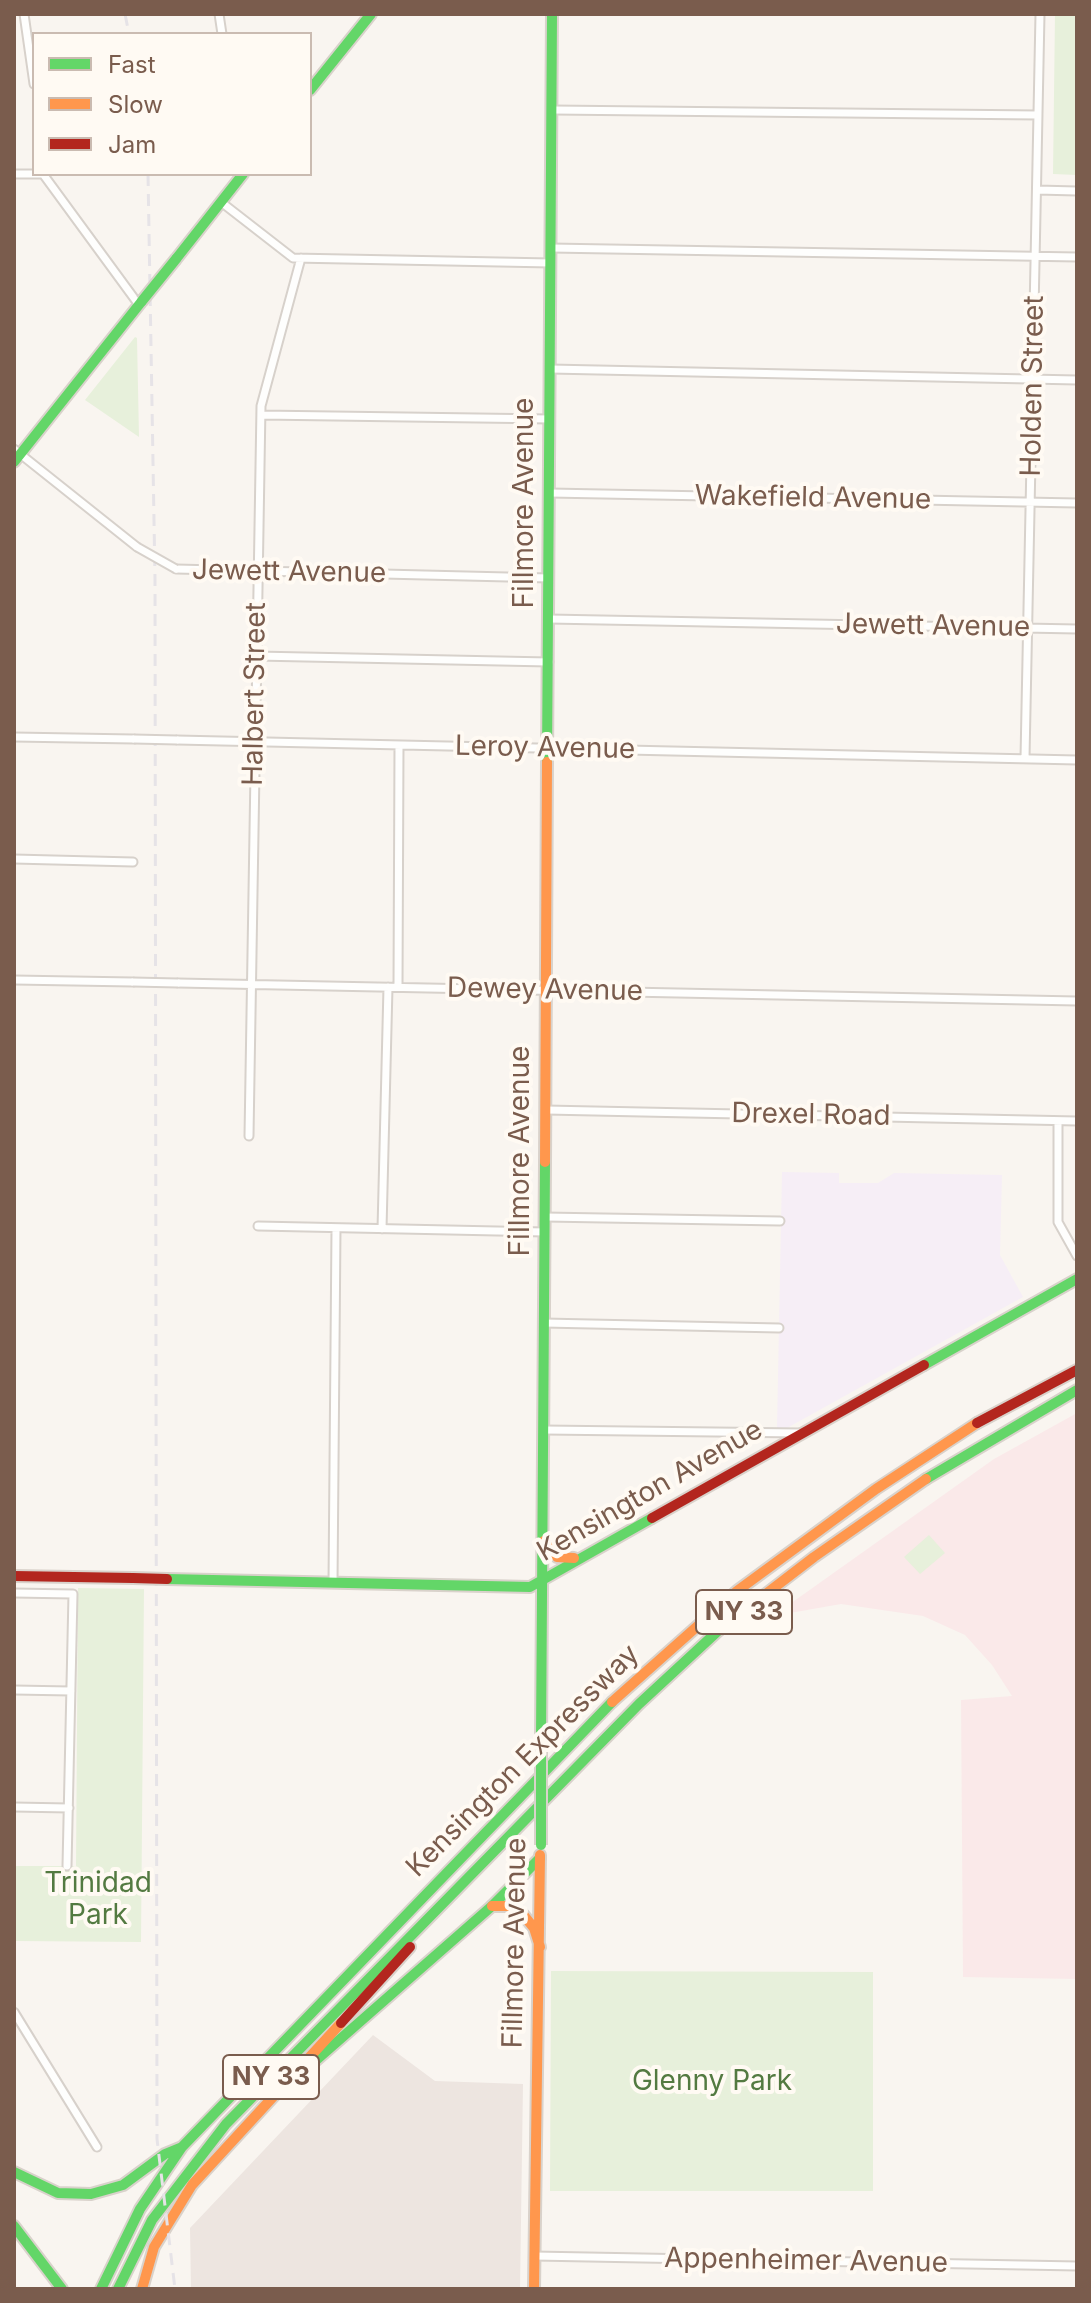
<!DOCTYPE html>
<style>
body{margin:0}
#map{position:relative;width:1091px;height:2303px;overflow:hidden;background:#f9f5f0;font-family:Inter,sans-serif}
canvas{display:block}
.frame{position:absolute;inset:0;border:16px solid #7a5c4d;pointer-events:none}
.legend{position:absolute;left:32px;top:32px;width:280px;height:144px;box-sizing:border-box;background:#fffaf3;border:2px solid #cabbb1;margin:0;padding:10px 14px;list-style:none;font-size:24px;color:#7a5c4d}
.legend li{display:flex;align-items:center;gap:16px;height:40px}
.legend b{width:40px;border:2px solid #cabbb1}
</style>
<div id="map">
<canvas width="1091" height="2303"></canvas>
<div class="frame"></div>
<ul class="legend">
<li><b style="height:10px;background:#63d668"></b>Fast</li>
<li><b style="height:10px;background:#ff974d"></b>Slow</li>
<li><b style="height:10px;background:#b3261e"></b>Jam</li>
</ul>
</div>
<script>
const ctx = document.querySelector('canvas').getContext('2d');
ctx.lineJoin = 'round';
function paint(path, color) { ctx.fillStyle = color; ctx.fill(path, 'evenodd'); }
const poly = rows => new Path2D(rows.map(r => 'M' + r).join(''));
function strokePath(path, color, width, dash) { ctx.strokeStyle = color; ctx.lineWidth = width; ctx.lineCap = dash ? 'butt' : 'round'; ctx.setLineDash(dash || []); ctx.stroke(path); }
function write(font, color, halo, rows, align = 'center') {
  ctx.font = font + ' Inter,sans-serif'; ctx.lineWidth = 8; ctx.setLineDash([]); ctx.textBaseline = 'middle'; ctx.strokeStyle = halo; ctx.fillStyle = color; for (const [text, x, y, turn = 0] of rows) {
    ctx.save(); ctx.translate(x, y); ctx.rotate((+turn || 0) * Math.PI / 180); ctx.textAlign = isNaN(turn) ? turn : align; if (halo) ctx.strokeText(text, 0, 0); ctx.fillText(text, 0, 0); ctx.restore();
  }
}
paint(poly([
 [373,2035,435,2081,523,2084,520,2289,191,2289,190,2228]
]), '#ede5e0');
paint(poly([
 [782,1172,839,1173,839,1183,878,1183,894,1173,1002,1175,1000,1255,1023,1297,787,1428,777,1428]
]), '#f6eef6');
paint(poly([
 [1077,1413,1077,1979,963,1977,961,1700,1012,1696,992,1665,965,1635,923,1616,841,1604,773,1616,994,1459]
]), '#fae9e9');
paint(poly([
 [1055,14,1077,14,1077,175,1053,174],
 [135,337,137,338,139,437,85,400],
 [929,1535,945,1553,920,1574,904,1557],
 [78,1588,144,1589,141,1942,14,1941,14,1866,76,1866],
 [551,1971,873,1972,873,2191,550,2191]
]), '#e7f0db');
const street = poly([
 [24,14,34,84],
 [219,14,222,34],
 [552,110,1038,115],
 [14,174,43,174],
 [43,174,139,305],
 [1037,190,1077,191],
 [221,202,293,258,551,263],
 [551,248,1077,257],
 [550,369,1077,380],
 [261,415,550,419],
 [14,449,137,547],
 [550,493,1077,503],
 [176,569,549,578],
 [549,619,1077,629],
 [256,656,549,662],
 [14,737,134,739],
 [177,740,1077,760],
 [1025,758,1040,14],
 [14,859,133,862],
 [14,980,133,982],
 [178,983,1077,1001],
 [398,987,399,745],
 [546,1110,1077,1121],
 [1058,1121,1058,1222,1077,1256],
 [249,1136,261,406,301,258],
 [545,1217,780,1221],
 [258,1226,545,1232],
 [382,1229,388,987],
 [544,1323,779,1328],
 [544,1430,802,1433],
 [333,1583,336,1228],
 [14,1593,73,1594,67,1866],
 [14,1690,71,1691],
 [14,1807,69,1808],
 [14,2012,97,2147],
 [534,2256,1077,2266]
]);
const fast = poly([
 [310,90,371,14],
 [176,259,243,174],
 [14,462,142,301],
 [547,762,552,14],
 [924,1365,1077,1279],
 [926,1479,1077,1390],
 [167,1579,530,1587,652,1518],
 [541,1738,545,1162],
 [314,2062,492,1906,540,1858],
 [14,2172,58,2193,91,2194,123,2185,165,2154,182,2147],
 [14,2226,62,2289],
 [101,2289,140,2209,182,2147,612,1702],
 [118,2289,152,2220,226,2124,639,1704,719,1630]
]);
const slow = poly([
 [545,1162,547,762],
 [544,1541,557,1557,574,1558],
 [719,1630,814,1557,926,1479],
 [612,1702,737,1591,876,1489,977,1423],
 [492,1906,508,1906,521,1912,534,1928,540,1947],
 [142,2289,154,2247,192,2185,341,2023],
 [534,2289,540,1855]
]);
const jam = poly([
 [977,1423,1077,1370],
 [652,1518,924,1365],
 [14,1576,133,1578],
 [341,2023,410,1947]
]);
strokePath(street, '#d7d1cb', 11);
strokePath(fast, '#d9d2cb', 14);
strokePath(slow, '#d9d2cb', 14);
strokePath(jam, '#d9d2cb', 14);
strokePath(street, '#fefefd', 7);
strokePath(fast, '#63d668', 10);
strokePath(slow, '#ff974d', 10);
strokePath(jam, '#b3261e', 10);
strokePath(poly([
 [125,14,129,34],
 [148,174,155,578,157,2139,175,2289]
]), '#e6e3e7', 3, [12, 8]);
const streetBridge = poly([
 [137,547,176,569],
 [134,739,177,740],
 [133,982,178,983]
]);
const fastBridge = poly([
 [142,301,176,259],
 [541,1738,541,1845]
]);
const jamBridge = poly([
 [133,1578,167,1579]
]);
strokePath(streetBridge, '#d7d1cb', 11, []);
strokePath(fastBridge, '#d9d2cb', 14, []);
strokePath(jamBridge, '#d9d2cb', 14, []);
strokePath(streetBridge, '#fefefd', 7);
strokePath(fastBridge, '#63d668', 10);
strokePath(jamBridge, '#b3261e', 10);
for (const [x, y, w] of [
 [744,1612,96],
 [271,2077,96]
]) { const box = new Path2D(); box.roundRect(x - w / 2, y - 22, w, 44, 6); ctx.fillStyle = '#fffaf3'; ctx.fill(box); strokePath(box, '#7a5c4d', 2); }
write('bold 26px', '#7a5c4d', null, [
 ["NY 33",744,1612],
 ["NY 33",271,2077]
]);
write('28px', '#7a5c4d', '#fffaf3', [
 ["Holden Street",1033,386,-89],
 ["Wakefield Avenue",813,498,1],
 ["Fillmore Avenue",525,503,-90],
 ["Jewett Avenue",289,572,1],
 ["Jewett Avenue",933,626,1],
 ["Halbert Street",255,694,-89],
 ["Leroy Avenue",545,748,1],
 ["Dewey Avenue",545,990,1],
 ["Drexel Road",811,1115,1],
 ["Fillmore Avenue",521,1151,-90],
 ["Kensington Avenue",650,1491,-30],
 ["Kensington Expressway",523,1761,-45],
 ["Fillmore Avenue",515,1943,-89],
 ["Appenheimer Avenue",806,2261,1]
]);
write('28px', '#537a41', '#fffaf3', [
 ["Trinidad",98,1884],
 ["Park",98,1916],
 ["Glenny Park",712,2082]
]);
</script>
